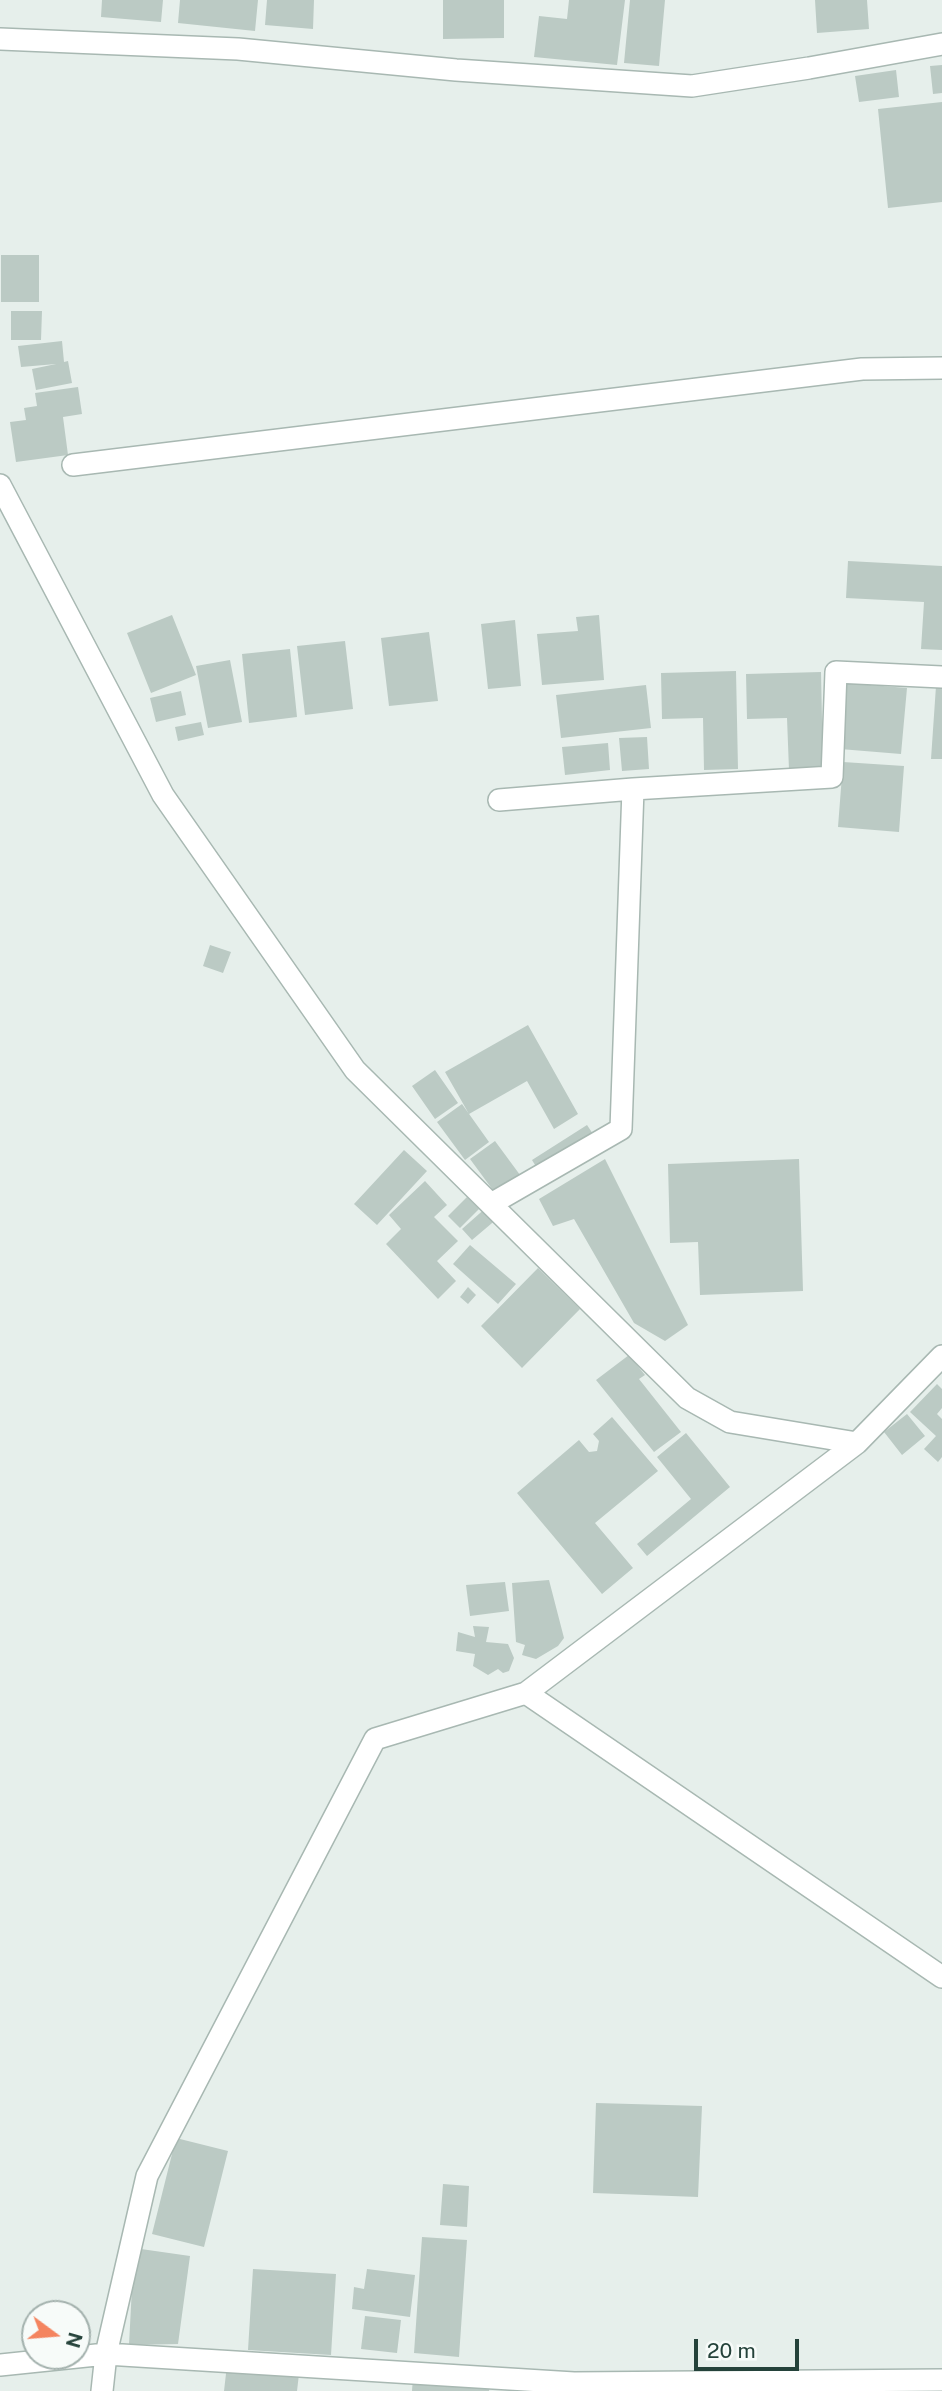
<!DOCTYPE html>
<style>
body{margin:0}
#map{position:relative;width:942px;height:2391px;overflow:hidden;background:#e6efeb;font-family:"Public Sans",sans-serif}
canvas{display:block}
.north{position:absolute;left:21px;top:2300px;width:70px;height:70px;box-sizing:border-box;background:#f7fbf9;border:2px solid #a3b1ad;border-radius:50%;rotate:106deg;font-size:19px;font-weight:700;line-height:28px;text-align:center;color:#24423a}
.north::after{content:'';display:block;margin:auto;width:24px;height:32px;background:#f4845f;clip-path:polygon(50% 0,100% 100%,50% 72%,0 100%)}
.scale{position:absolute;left:694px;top:2339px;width:105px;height:32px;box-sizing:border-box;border:4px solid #24423a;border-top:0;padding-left:9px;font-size:21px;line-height:24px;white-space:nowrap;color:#24423a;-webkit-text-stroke:5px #f7fbf9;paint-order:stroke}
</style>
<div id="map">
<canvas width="942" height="2391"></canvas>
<div class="north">N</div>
<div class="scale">20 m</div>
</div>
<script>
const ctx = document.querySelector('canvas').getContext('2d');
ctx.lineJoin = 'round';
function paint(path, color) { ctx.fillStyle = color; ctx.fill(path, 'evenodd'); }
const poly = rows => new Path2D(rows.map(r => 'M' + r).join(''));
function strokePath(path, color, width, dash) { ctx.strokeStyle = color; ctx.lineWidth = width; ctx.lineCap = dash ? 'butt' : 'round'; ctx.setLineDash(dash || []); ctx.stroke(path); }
paint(poly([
 [102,0,163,0,161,22,101,17],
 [180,0,258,0,255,31,178,23],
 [267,0,314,0,313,29,265,25],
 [443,0,504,0,504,38,443,39],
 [569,0,625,0,617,65,534,57,539,16,567,19],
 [630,0,665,0,659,66,624,63],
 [815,0,867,0,869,29,817,33],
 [942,65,942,93,933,94,930,66],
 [896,70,899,97,859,102,855,76],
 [942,102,942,202,888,208,878,109],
 [1,255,39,255,39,302,1,302],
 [11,311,42,311,41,340,11,340],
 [62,341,64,362,68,361,72,383,36,390,32,369,56,364,21,367,18,346],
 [78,387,82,414,63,417,68,455,16,462,10,422,26,420,24,408,37,406,35,393],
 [848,561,942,566,942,650,921,649,924,602,846,598],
 [172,615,196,675,151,693,127,633],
 [599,615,604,680,542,685,537,634,578,631,576,617],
 [515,620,521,686,488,689,481,624],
 [429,632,438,701,389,706,381,638],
 [345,641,353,709,305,715,297,646],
 [290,649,297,717,249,723,242,654],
 [230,660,242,722,208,728,196,666],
 [736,671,738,769,704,770,703,718,662,719,661,673],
 [821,672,823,769,789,770,787,718,747,719,746,674],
 [846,683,907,688,901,754,840,749],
 [646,685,651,728,561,738,556,695],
 [936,686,942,687,942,759,931,759],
 [181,691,186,715,156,722,150,698],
 [201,722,204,735,178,741,175,727],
 [647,737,649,769,622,771,619,738],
 [608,743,610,770,565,775,562,747],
 [843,762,904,766,899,832,838,827],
 [210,945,231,952,223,973,203,966],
 [528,1025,578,1114,554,1129,527,1081,469,1114,445,1072],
 [435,1070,458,1103,435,1119,412,1086],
 [462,1104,489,1142,465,1160,437,1122],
 [587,1125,595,1137,540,1173,532,1160],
 [495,1141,523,1179,498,1197,470,1159],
 [404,1150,427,1171,377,1225,354,1204],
 [605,1159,688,1325,665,1341,634,1323,574,1219,553,1226,539,1199],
 [799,1159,803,1291,700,1295,698,1242,670,1243,668,1164],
 [425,1181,447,1205,434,1217,458,1241,437,1261,456,1281,438,1299,386,1244,401,1229,389,1215],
 [467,1197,479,1209,460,1228,448,1216],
 [488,1206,498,1218,472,1240,462,1229],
 [470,1245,516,1284,498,1304,453,1264],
 [538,1268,580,1309,522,1368,481,1326],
 [468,1287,476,1295,468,1304,460,1297],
 [629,1355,645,1375,639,1379,681,1432,654,1452,596,1380],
 [937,1384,942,1389,942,1408,937,1414,942,1419,942,1457,938,1462,924,1449,936,1436,910,1412],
 [907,1414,925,1436,902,1455,884,1432],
 [612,1417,658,1471,595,1523,633,1568,602,1594,517,1493,579,1440,589,1452,597,1451,599,1441,593,1434],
 [686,1433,730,1487,647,1556,637,1544,691,1499,657,1457],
 [549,1580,564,1638,558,1646,536,1659,522,1655,525,1645,516,1642,512,1583],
 [505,1582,509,1611,470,1616,466,1585],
 [473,1626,489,1627,486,1642,508,1644,514,1658,509,1671,503,1673,498,1669,488,1675,473,1666,475,1654,456,1651,458,1632,475,1637],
 [596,2103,702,2106,698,2197,593,2193],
 [176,2138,228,2151,204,2247,152,2234],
 [443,2184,469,2186,467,2227,440,2225],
 [422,2237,467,2240,459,2357,414,2353],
 [134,2248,190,2256,178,2344,129,2345],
 [253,2269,336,2274,331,2355,248,2350],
 [367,2269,415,2275,410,2317,352,2309,354,2287,364,2289],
 [365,2316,401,2320,397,2353,361,2349],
 [227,2365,299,2374,297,2391,224,2391],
 [413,2376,490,2381,489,2391,412,2391]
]), '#bbcac4');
const minor = poly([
 [0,39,238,49,456,70,692,86,809,68,942,44],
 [73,465,862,369,942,368],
 [0,485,163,795,355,1070,687,1398,730,1422,857,1443],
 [633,789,832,777,836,672,942,677],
 [491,1204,621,1129,633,789,499,800],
 [526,1693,942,1977],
 [0,2365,106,2354,574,2383,942,2380],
 [102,2391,106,2354,147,2176,375,1739,526,1693,857,1443,942,1356]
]);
strokePath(minor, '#a8b8b2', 24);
strokePath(minor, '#fff', 21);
</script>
